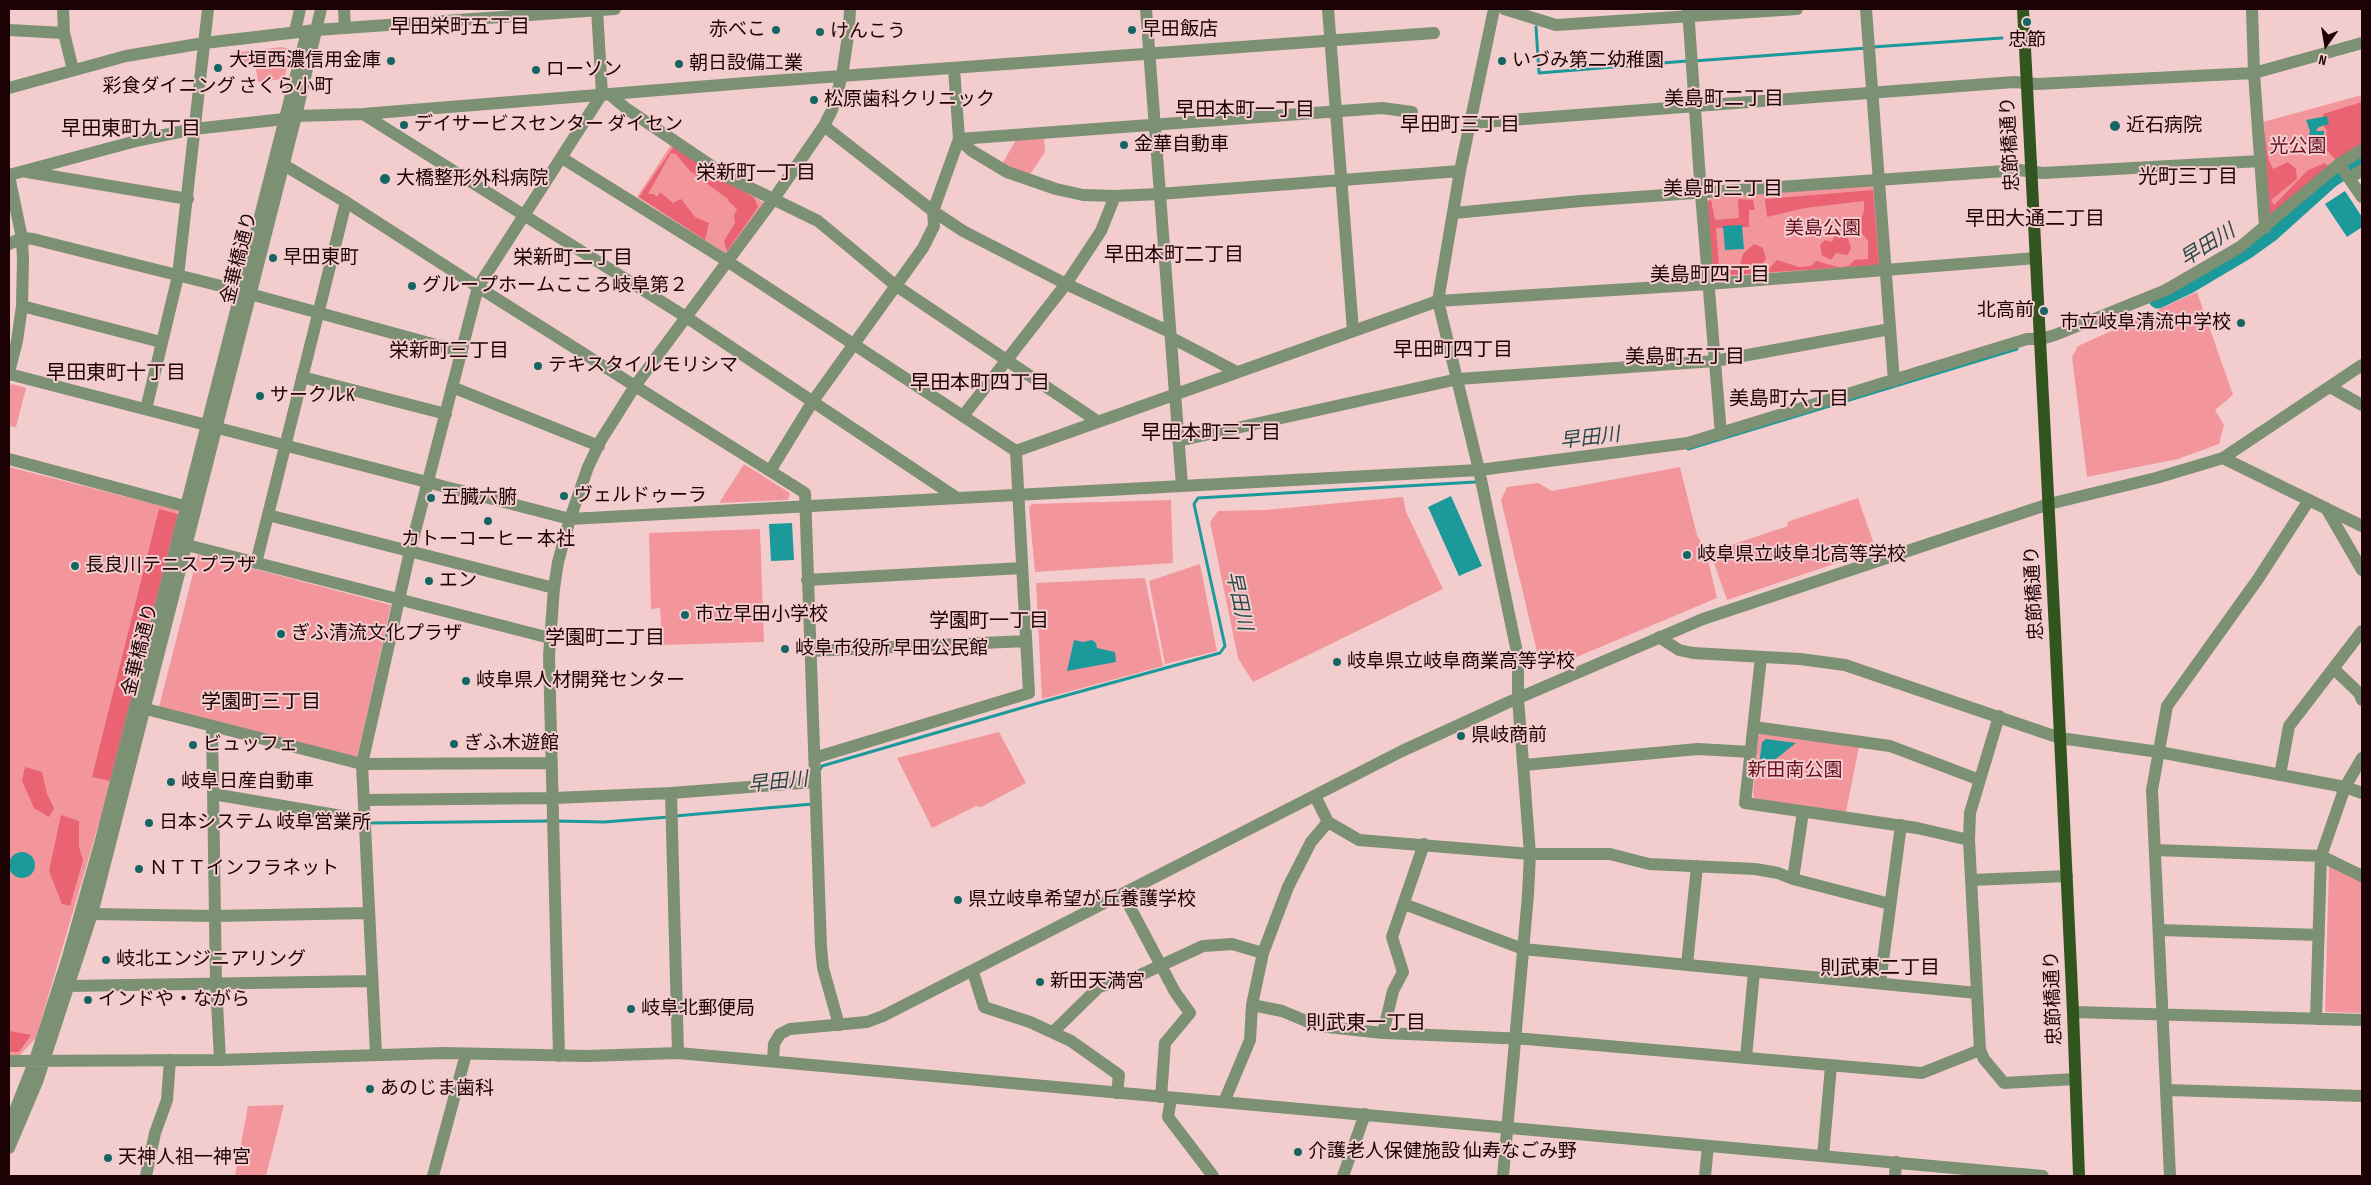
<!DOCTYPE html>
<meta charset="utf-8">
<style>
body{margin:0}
#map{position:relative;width:2371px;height:1185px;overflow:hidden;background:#f3cdce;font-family:"Sofia Sans Condensed",sans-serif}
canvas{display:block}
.frame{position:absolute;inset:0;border:10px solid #1d0205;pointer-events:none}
.north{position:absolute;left:2301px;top:20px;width:50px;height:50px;-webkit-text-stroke:4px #f3cdce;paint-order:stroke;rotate:193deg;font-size:14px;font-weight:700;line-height:20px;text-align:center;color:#1d0205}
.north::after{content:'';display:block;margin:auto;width:18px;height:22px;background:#1d0205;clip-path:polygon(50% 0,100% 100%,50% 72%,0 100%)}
</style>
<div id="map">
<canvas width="2371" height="1185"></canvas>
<div class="frame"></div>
<div class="north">N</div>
</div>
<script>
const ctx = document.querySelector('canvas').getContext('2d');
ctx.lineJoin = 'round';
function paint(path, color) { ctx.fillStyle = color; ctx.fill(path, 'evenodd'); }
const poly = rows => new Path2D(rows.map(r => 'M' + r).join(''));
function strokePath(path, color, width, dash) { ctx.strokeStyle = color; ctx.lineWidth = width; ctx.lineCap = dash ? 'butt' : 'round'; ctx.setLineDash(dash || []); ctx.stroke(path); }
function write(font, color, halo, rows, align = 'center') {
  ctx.font = font + ' "Sofia Sans Condensed","Noto Sans JP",sans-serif'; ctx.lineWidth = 4; ctx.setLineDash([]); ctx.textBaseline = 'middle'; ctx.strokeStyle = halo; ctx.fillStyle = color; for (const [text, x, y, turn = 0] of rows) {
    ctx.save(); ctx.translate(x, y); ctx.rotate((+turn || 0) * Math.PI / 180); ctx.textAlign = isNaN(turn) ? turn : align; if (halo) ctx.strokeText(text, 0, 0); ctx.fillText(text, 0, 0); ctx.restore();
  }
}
paint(poly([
 [281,47,292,49,284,79,258,82,255,62,234,64,232,53],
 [2362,95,2362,143,2271,217,2263,122],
 [1044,139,1045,152,1029,176,1002,164,1016,140],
 [673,142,764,203,727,254,637,197],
 [1872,185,1876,189,1881,262,1879,265,1716,277,1713,275,1708,201,1711,198],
 [2197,292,2233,395,2215,410,2224,425,2219,444,2178,459,2087,477,2072,357,2078,346],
 [12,384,26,388,16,427,9,426,9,386],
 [744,464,790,493,788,500,719,503],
 [9,467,178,510,101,816,36,1038,20,1055,9,1055],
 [1680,467,1697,535,1706,551,1717,598,1560,664,1538,656,1501,500,1507,487,1538,483,1552,491],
 [1403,497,1406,512,1443,589,1253,682,1238,658,1210,522,1218,511,1265,510],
 [1858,498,1876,550,1727,600,1710,552,1788,526,1787,522],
 [1171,500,1173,563,1035,572,1029,507,1032,504],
 [760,529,764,642,662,645,660,608,651,609,649,533],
 [198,554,391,605,357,759,159,707],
 [1200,564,1217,651,1165,664,1149,581],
 [1145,578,1163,666,1042,699,1036,583],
 [999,732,1026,783,981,807,976,806,932,828,897,758],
 [1761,733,1859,747,1846,812,1756,800,1753,796,1758,736],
 [2329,866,2362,882,2362,1013,2325,1012],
 [284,1105,266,1176,235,1176,248,1106]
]), '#f2969c');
paint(poly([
 [2362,102,2362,148,2336,160,2321,144,2325,140,2327,130,2324,127,2323,114],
 [2264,130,2268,158,2273,169,2288,162,2296,169,2297,179,2271,200,2274,205,2308,170,2325,163,2330,168,2262,225],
 [674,146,754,198,758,207,727,251,724,241,735,223,734,215,737,209,729,202,728,199,690,171,676,154,671,153,648,194,653,194,657,197,660,192,673,203,681,199,695,217,709,223,705,240,639,197],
 [1873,190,1879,265,1714,276,1707,201,1711,200,1715,220,1739,218,1738,199,1753,200,1755,210,1749,210,1749,227,1716,228,1719,269,1740,266,1743,254,1754,244,1763,248,1766,259,1757,271,1768,270,1777,260,1799,267,1811,266,1816,261,1838,267,1849,266,1854,260,1868,259,1868,241,1858,228,1864,211,1864,201,1805,208,1767,217,1765,199],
 [1836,233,1848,238,1851,249,1847,255,1836,253,1831,260,1822,255,1820,245,1825,240,1832,242],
 [159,509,178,514,110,781,92,777],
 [25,767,42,772,47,794,54,808,49,817,34,808,22,781],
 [61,815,79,821,79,847,83,860,70,906,62,904,49,871],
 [9,1031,31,1035,19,1052,9,1052]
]), '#e96372');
paint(poly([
 [2327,116,2329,124,2319,127,2316,130,2317,131,2324,131,2324,137,2309,135,2310,131,2306,120],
 [2345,191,2362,217,2362,227,2347,237,2325,204],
 [1742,225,1744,249,1725,250,1723,226],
 [1451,496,1482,566,1459,576,1428,507],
 [792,523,794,560,771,561,769,524],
 [1074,640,1083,642,1092,640,1096,643,1097,648,1115,652,1116,662,1067,671],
 [1766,739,1796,743,1758,773,1762,742],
 '9 865a13 13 0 1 1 26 0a13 13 0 1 1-26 0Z'
]), '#1c999a');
strokePath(poly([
 [1536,27,1539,73,1687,61],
 [1873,47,2002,38],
 [1694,61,1867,48],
 [1688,449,2017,349],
 [819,771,822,766,1035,704,1220,653,1225,646,1194,504,1198,498,1475,482,1478,480],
 [675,816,813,804],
 [555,821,604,822,669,817],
 [372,823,549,821]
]), '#1c999a', 3);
strokePath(poly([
 [2158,299,2187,285,2246,250,2271,232,2331,178,2362,159]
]), '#1c999a', 19);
strokePath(poly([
 [63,9,64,33,73,70],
 [344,9,345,28],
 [1146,9,1182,486],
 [1328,9,1353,331],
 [1494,9,1460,171,1438,301,1479,470,1518,657,1518,698],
 [1504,9,1556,25,1797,9],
 [1688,9,1701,194,1721,434],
 [1866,9,1894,381],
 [2252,9,2254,73,2265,228],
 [9,30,64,33],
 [295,32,300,9],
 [609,94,627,109,728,177,818,221,895,285,1097,421],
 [363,114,686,317,957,498],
 [296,116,363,114,758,82,1434,33],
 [1471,123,2014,82,2037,84,2254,73,2362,43],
 [824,126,933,211,963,231,1066,284,1170,332],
 [959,139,972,151,1007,172,1056,189,1083,195,1115,196,1159,194,1460,171],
 [959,139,1382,108,1412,112],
 [562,158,727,261,1016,451],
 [2339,164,2362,197],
 [284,165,346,202,478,287,805,493,821,947,823,968,839,1025],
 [27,172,188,199],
 [9,175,140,140,194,129,284,119],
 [9,176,22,238,23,261,22,306,17,341,9,372],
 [2350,178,2362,170],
 [1454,213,1581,201,2019,170,2043,173,2260,161],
 [9,244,22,238,33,239,241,291],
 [250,294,462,352],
 [22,306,161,342],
 [1172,338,1237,372],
 [9,374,570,519,1479,470,1688,443,2027,339,2041,339,2055,335,2166,290,2240,247,2339,164,2362,150],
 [302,377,446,414],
 [452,387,599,446],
 [2330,387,2362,405],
 [146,409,178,276,208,9],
 [963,416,1066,284,1101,231,1115,196],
 [1178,441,1458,379,1715,361,1890,329],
 [1016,451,1438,301,1709,284,2036,258],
 [2223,458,2362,365],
 [9,459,188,507],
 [770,471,813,401,923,248,934,226,933,211,959,139,954,68],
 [2326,508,2362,570],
 [268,515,554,588],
 [187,545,550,638],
 [256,563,346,202],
 [807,580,1022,568],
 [1659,637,1679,650,1693,653,1800,659,1845,665,2060,738,2159,752,2345,787,2362,793],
 [810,651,1026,641],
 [1761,657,1745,803,1917,828,1969,840],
 [2334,669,2359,693,2362,700],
 [146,709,362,764,552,763],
 [212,726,216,984,220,1060],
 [1754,727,1890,746,1980,780],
 [814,758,1029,693,1016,451],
 [1524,765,1698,749,1751,752],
 [2280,775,2289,726,2362,631],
 [671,793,814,782],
 [213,794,365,820],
 [1315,796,1328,822,1359,840,1530,854,1610,854,1649,864,1755,869,1778,873,1793,879,1890,904],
 [364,800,554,798,671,793,678,1053],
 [2155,850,2321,856,2362,876],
 [1793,879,1803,812],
 [1971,880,2067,876],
 [1123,894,1175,992,1190,1013,1165,1043,1161,1097],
 [1404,904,1523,949,1977,993,1980,1050,1984,1059,2004,1083,2075,1079],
 [92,914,215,916,369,913],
 [2159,930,2319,935],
 [1687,965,1697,866],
 [973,972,984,1007,1030,1022,1071,1041,1119,1075,1117,1093],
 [1880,983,1901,825],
 [69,986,372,981],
 [1977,993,1969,840,1970,813,1999,716],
 [1252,1005,1282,1011,1318,1026,1383,1033,1526,1039,1922,1073,1980,1050],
 [2073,1012,2362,1020],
 [2316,1019,2321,856,2345,787,2362,758],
 [1053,1032,1099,987,1138,976,1203,946,1232,944,1263,953],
 [1383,1033,1393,991,1403,972,1392,937,1424,844],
 [376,1054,362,764,410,551,478,287,602,94,597,9],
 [559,1056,549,656,554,588,558,562,570,519,588,467,601,440,635,386,773,200,824,126,832,110,842,76,849,29,850,9],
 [1746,1057,1754,972],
 [2167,1090,2362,1096],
 [1171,1098,1168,1117,1213,1176],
 [1224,1102,1250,1040,1252,1005,1263,953,1288,887,1311,842,1328,822],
 [1823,1156,1831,1066],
 [146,1176,155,1133,167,1100,170,1060],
 [433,1176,466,1054],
 [1343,1176,1365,1114],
 [1705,1176,1708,1146],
 [1895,1176,1896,1162],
 [2170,1176,2152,790,2167,706,2258,579,2309,500]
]), '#7c9073', 12);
strokePath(poly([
 [9,88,126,56,204,43,316,30,615,9],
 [773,1060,774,1044,780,1034,790,1029,867,1022,883,1016,1402,751,1509,702,1703,619,2049,504,2156,478,2223,458,2362,526],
 [9,1061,220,1060,444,1053,587,1056,678,1053,2043,1176],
 [9,1126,35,1060,68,957,100,844,306,36],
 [9,1148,37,1082,92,914,296,116,321,9],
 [1503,1176,1528,895,1530,854,1518,698]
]), '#7c9073', 12);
strokePath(poly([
 [2023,9,2055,631,2073,1012,2079,1176]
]), '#32541e', 12);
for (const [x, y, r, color] of [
 [2027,22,5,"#166565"],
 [776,30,5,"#166565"],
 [1132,30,5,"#166565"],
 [820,32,5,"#166565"],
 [391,61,5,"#166565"],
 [1502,61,5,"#166565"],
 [679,64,5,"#166565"],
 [218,68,5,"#166565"],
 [536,70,5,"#166565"],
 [814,100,5,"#166565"],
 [404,125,5,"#166565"],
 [2115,126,6,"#166565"],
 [1124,145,5,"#166565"],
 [385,179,6,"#166565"],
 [273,258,5,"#166565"],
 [412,286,5,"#166565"],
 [2044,311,5,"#166565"],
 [2241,323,5,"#166565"],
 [538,366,5,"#166565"],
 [260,396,5,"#166565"],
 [564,496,5,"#166565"],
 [431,498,5,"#166565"],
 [488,521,5,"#166565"],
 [1687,555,5,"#166565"],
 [75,566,5,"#166565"],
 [429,581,5,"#166565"],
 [685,615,5,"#166565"],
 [281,634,5,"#166565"],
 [785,649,5,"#166565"],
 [1337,662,5,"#166565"],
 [466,681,5,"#166565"],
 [1461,736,5,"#166565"],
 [454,744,5,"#166565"],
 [193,745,5,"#166565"],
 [171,782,5,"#166565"],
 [149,823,5,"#166565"],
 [139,869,5,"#166565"],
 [958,900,5,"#166565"],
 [106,960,5,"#166565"],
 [1040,982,5,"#166565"],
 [88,1000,5,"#166565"],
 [631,1009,5,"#166565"],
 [370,1089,5,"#166565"],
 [1298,1152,5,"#166565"],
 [108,1158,5,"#166565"]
]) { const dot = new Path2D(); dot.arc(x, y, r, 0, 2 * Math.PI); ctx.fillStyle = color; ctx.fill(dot); strokePath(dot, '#f3cdce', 2); }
write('19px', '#1d0205', '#f3cdce', [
 ["赤べこ",766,30,"right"],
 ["早田飯店",1142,30],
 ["けんこう",830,32],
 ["忠節",2027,41,"center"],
 ["大垣西濃信用金庫",381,61,"right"],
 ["いづみ第二幼稚園",1512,61],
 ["朝日設備工業",689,64],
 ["ローソン",546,70],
 ["彩食ダイニング さくら小町",218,87,"center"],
 ["松原歯科クリニック",824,100],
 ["デイサービスセンター ダイセン",414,125],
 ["近石病院",2126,126],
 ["金華自動車",1134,145],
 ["大橋整形外科病院",396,179],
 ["早田東町",283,258],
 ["グループホームこころ岐阜第２",422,286],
 ["北高前",2034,311,"right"],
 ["市立岐阜清流中学校",2231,323,"right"],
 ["テキスタイルモリシマ",548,366],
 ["サークルK",270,396],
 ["ヴェルドゥーラ",574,496],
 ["五臓六腑",441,498],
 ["カトーコーヒー 本社",488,540,"center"],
 ["岐阜県立岐阜北高等学校",1697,555],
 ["長良川テニスプラザ",85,566],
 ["エン",439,581],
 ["市立早田小学校",695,615],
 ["ぎふ清流文化プラザ",291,634],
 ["岐阜市役所 早田公民館",795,649],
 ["岐阜県立岐阜商業高等学校",1347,662],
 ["岐阜県人材開発センター",476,681],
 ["県岐商前",1471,736],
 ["ぎふ木遊館",464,744],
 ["ビュッフェ",203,745],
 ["岐阜日産自動車",181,782],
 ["日本システム 岐阜営業所",159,823],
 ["ＮＴＴインフラネット",149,869],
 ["県立岐阜希望が丘養護学校",968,900],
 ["岐北エンジニアリング",116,960],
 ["新田天満宮",1050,982],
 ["インドや・ながら",98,1000],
 ["岐阜北郵便局",641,1009],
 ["あのじま歯科",380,1089],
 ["介護老人保健施設 仙寿なごみ野",1308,1152],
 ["天神人祖一神宮",118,1158]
], 'left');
write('19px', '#1d0205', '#f3cdce', [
 ["忠節橋通り",2011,144,-93],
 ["金華橋通り",240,258,-76],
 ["忠節橋通り",2035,593,-93],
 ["金華橋通り",141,650,-76],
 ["忠節橋通り",2054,998,-92]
]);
write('19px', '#650e20', '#f3cdce', [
 ["光公園",2298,147],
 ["美島公園",1823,229],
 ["新田南公園",1795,771]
]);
write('20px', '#1d0205', '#f3cdce', [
 ["早田栄町五丁目",460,28],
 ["美島町二丁目",1724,100],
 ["早田本町一丁目",1245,111],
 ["早田町三丁目",1460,126],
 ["早田東町九丁目",131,130],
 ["栄新町一丁目",756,174],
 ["光町三丁目",2188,178],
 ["美島町三丁目",1723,190],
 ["早田大通二丁目",2035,220],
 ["早田本町二丁目",1174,256],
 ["栄新町二丁目",573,259],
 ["美島町四丁目",1710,276],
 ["早田町四丁目",1453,351],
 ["栄新町三丁目",449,352],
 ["美島町五丁目",1685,358],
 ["早田東町十丁目",116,374],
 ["早田本町四丁目",980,384],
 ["美島町六丁目",1789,400],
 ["早田本町三丁目",1211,434],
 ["学園町一丁目",989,622],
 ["学園町二丁目",605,639],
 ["学園町三丁目",261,703],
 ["則武東二丁目",1880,969],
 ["則武東一丁目",1366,1024]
]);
write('italic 20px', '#284949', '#f3cdce', [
 ["早田川",2208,246,-32],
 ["早田川",1590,439,-7],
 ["早田川",1238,601,78],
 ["早田川",778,783,-6]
]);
</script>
